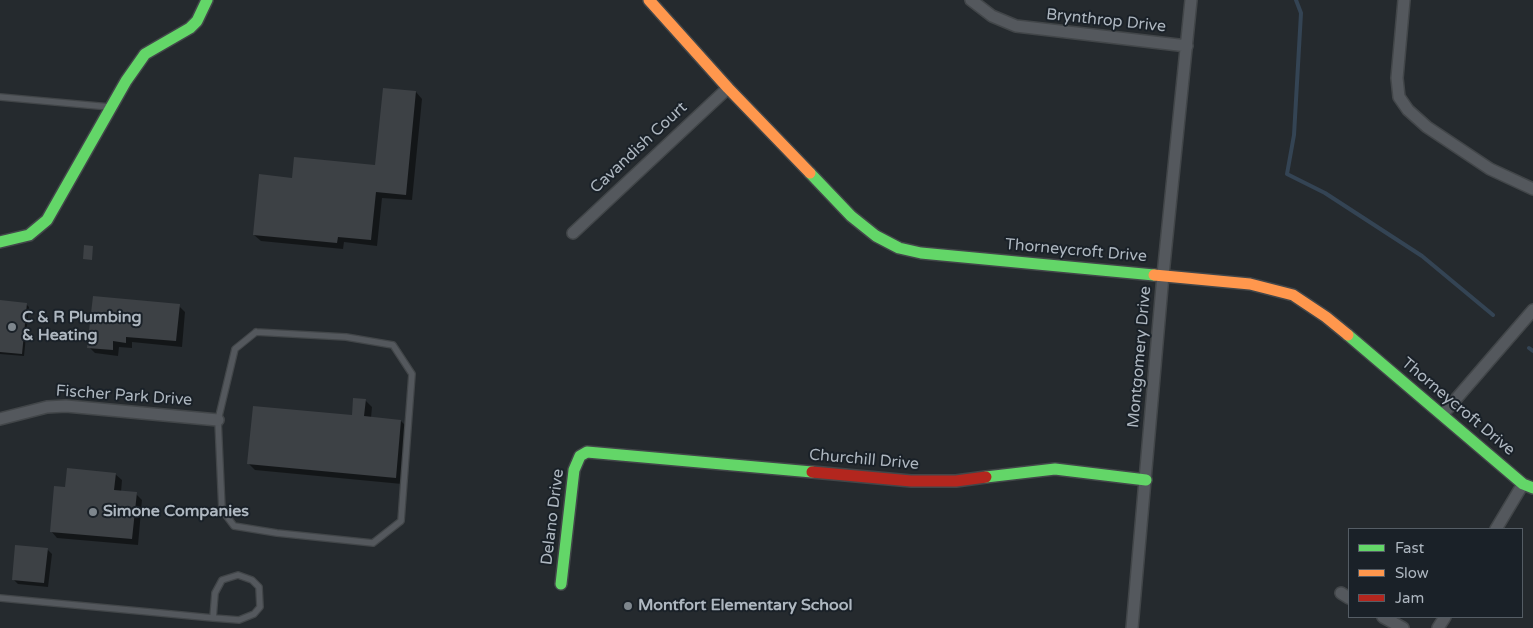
<!DOCTYPE html>
<style>
body{margin:0}
#map{position:relative;width:1533px;height:628px;overflow:hidden;background:#252a2e;font-family:"Varela Round",sans-serif}
canvas{display:block}
.legend{position:absolute;left:1348px;top:528px;width:175px;height:90px;box-sizing:border-box;background:#1a2128;border:1px solid #555d65;margin:0;padding:6px 9px;list-style:none;font-size:15px;color:#aeb7c0}
.legend li{display:flex;align-items:center;gap:10px;height:25px}
.legend b{width:25px;border:1px solid #555d65}
</style>
<div id="map">
<canvas width="1533" height="628"></canvas>
<ul class="legend">
<li><b style="height:6px;background:#63d668"></b>Fast</li>
<li><b style="height:6px;background:#ff974d"></b>Slow</li>
<li><b style="height:6px;background:#b3261e"></b>Jam</li>
</ul>
</div>
<script>
const ctx = document.querySelector('canvas').getContext('2d');
ctx.lineJoin = 'round';
function paint(path, color) { ctx.fillStyle = color; ctx.fill(path, 'evenodd'); }
const poly = rows => new Path2D(rows.map(r => 'M' + r).join(''));
function strokePath(path, color, width, dash) { ctx.strokeStyle = color; ctx.lineWidth = width; ctx.lineCap = dash ? 'butt' : 'round'; ctx.setLineDash(dash || []); ctx.stroke(path); }
function write(font, color, halo, rows, align = 'center') {
  ctx.font = font + ' "Varela Round",sans-serif'; ctx.lineWidth = 4; ctx.setLineDash([]); ctx.textBaseline = 'middle'; ctx.strokeStyle = halo; ctx.fillStyle = color; for (const [text, x, y, turn = 0] of rows) {
    ctx.save(); ctx.translate(x, y); ctx.rotate((+turn || 0) * Math.PI / 180); ctx.textAlign = isNaN(turn) ? turn : align; if (halo) ctx.strokeText(text, 0, 0); ctx.fillText(text, 0, 0); ctx.restore();
  }
}
paint(poly([
 [416,92,422,99,412,200,382,198,377,246,344,242,343,249,261,241,254,235,293,179,376,166],
 [0,302,26,304,29,307,24,356,0,354],
 [179,306,185,312,182,347,132,342,132,348,119,347,118,356,95,353,89,347],
 [365,400,372,407,371,418,401,421,407,427,402,484,255,470,249,464,353,416],
 [115,474,122,480,121,492,136,494,142,500,138,545,57,538,51,531,66,488],
 [47,549,52,554,48,587,18,584,13,579]
]), '#0007');
strokePath(poly([
 [1296,0,1301,13,1294,135,1287,174,1325,193,1422,256,1493,315],
 [1529,348,1533,351]
]), '#344454', 4);
paint(poly([
 [383,88,416,91,406,195,376,192,371,240,338,237,337,243,253,235,259,174,292,178,294,157,375,165],
 [84,245,93,246,92,260,83,259],
 [93,296,180,304,176,341,126,337,126,343,113,341,113,350,87,348],
 [0,300,27,303,22,354,0,352],
 [353,398,366,399,364,416,401,420,396,478,247,464,253,406,352,415],
 [67,468,116,473,114,490,137,492,132,539,50,532,54,486,65,487],
 [15,545,48,548,44,583,12,580]
]), '#3d4145');
const lane = poly([
 [0,97,110,107],
 [256,332,346,337,393,345,412,374,401,521,373,543,277,533,234,526,222,510,218,420,235,349,256,332],
 [0,598,150,612,213,618,239,620,254,614,260,607,259,587,252,580,238,575,222,580,215,593,213,618]
]);
const street = poly([
 [971,0,992,16,1016,26,1187,46],
 [1404,0,1397,78,1399,97,1408,110,1427,127,1490,169,1533,189],
 [573,233,728,88],
 [1443,414,1533,310],
 [0,419,47,407,66,406,218,420],
 [1496,529,1523,484],
 [1341,593,1349,598],
 [1383,617,1403,628],
 [1132,628,1163,275,1191,0],
 [1438,628,1445,617]
]);
const fast = poly([
 [810,173,851,216,876,236,899,248,921,253,1154,275],
 [0,242,29,235,47,220,126,81,145,54,190,28,197,21,207,0],
 [1348,335,1523,484,1533,488],
 [986,477,1055,469,1146,480],
 [561,584,574,470,580,456,587,452,812,472]
]);
const slow = poly([
 [649,0,728,88,810,173],
 [1154,275,1250,284,1293,295,1326,317,1348,335]
]);
const jam = poly([
 [812,472,911,481,956,481,986,477]
]);
strokePath(lane, '#424649', 8);
strokePath(street, '#424649', 14);
strokePath(fast, '#424649', 14);
strokePath(slow, '#424649', 14);
strokePath(jam, '#424649', 14);
strokePath(lane, '#54585d', 5.5);
strokePath(street, '#54585d', 11);
strokePath(fast, '#63d668', 11);
strokePath(slow, '#ff974d', 11);
strokePath(jam, '#b3261e', 11);
for (const [x, y, r, color] of [
 [12,327,5,"#7e868d"],
 [93,512,5,"#7e868d"],
 [628,606,5,"#7e868d"]
]) { const dot = new Path2D(); dot.arc(x, y, r, 0, 2 * Math.PI); ctx.fillStyle = color; ctx.fill(dot); strokePath(dot, '#1a2128', 2); }
write('16px', '#aeb7c0', '#1a2128', [
 ["Brynthrop Drive",1106,21,6],
 ["Cavandish Court",639,148,-43],
 ["Thorneycroft Drive",1076,251,5],
 ["Montgomery Drive",1140,357,-85],
 ["Fischer Park Drive",124,396,4],
 ["Thorneycroft Drive",1458,407,40],
 ["Churchill Drive",864,460,5],
 ["Delano Drive",553,517,-83]
]);
write('bold 16px', '#aeb7c0', '#1a2128', [
 ["C & R Plumbing",22,318],
 ["& Heating",22,336],
 ["Simone Companies",103,512],
 ["Montfort Elementary School",638,606]
], 'left');
</script>
